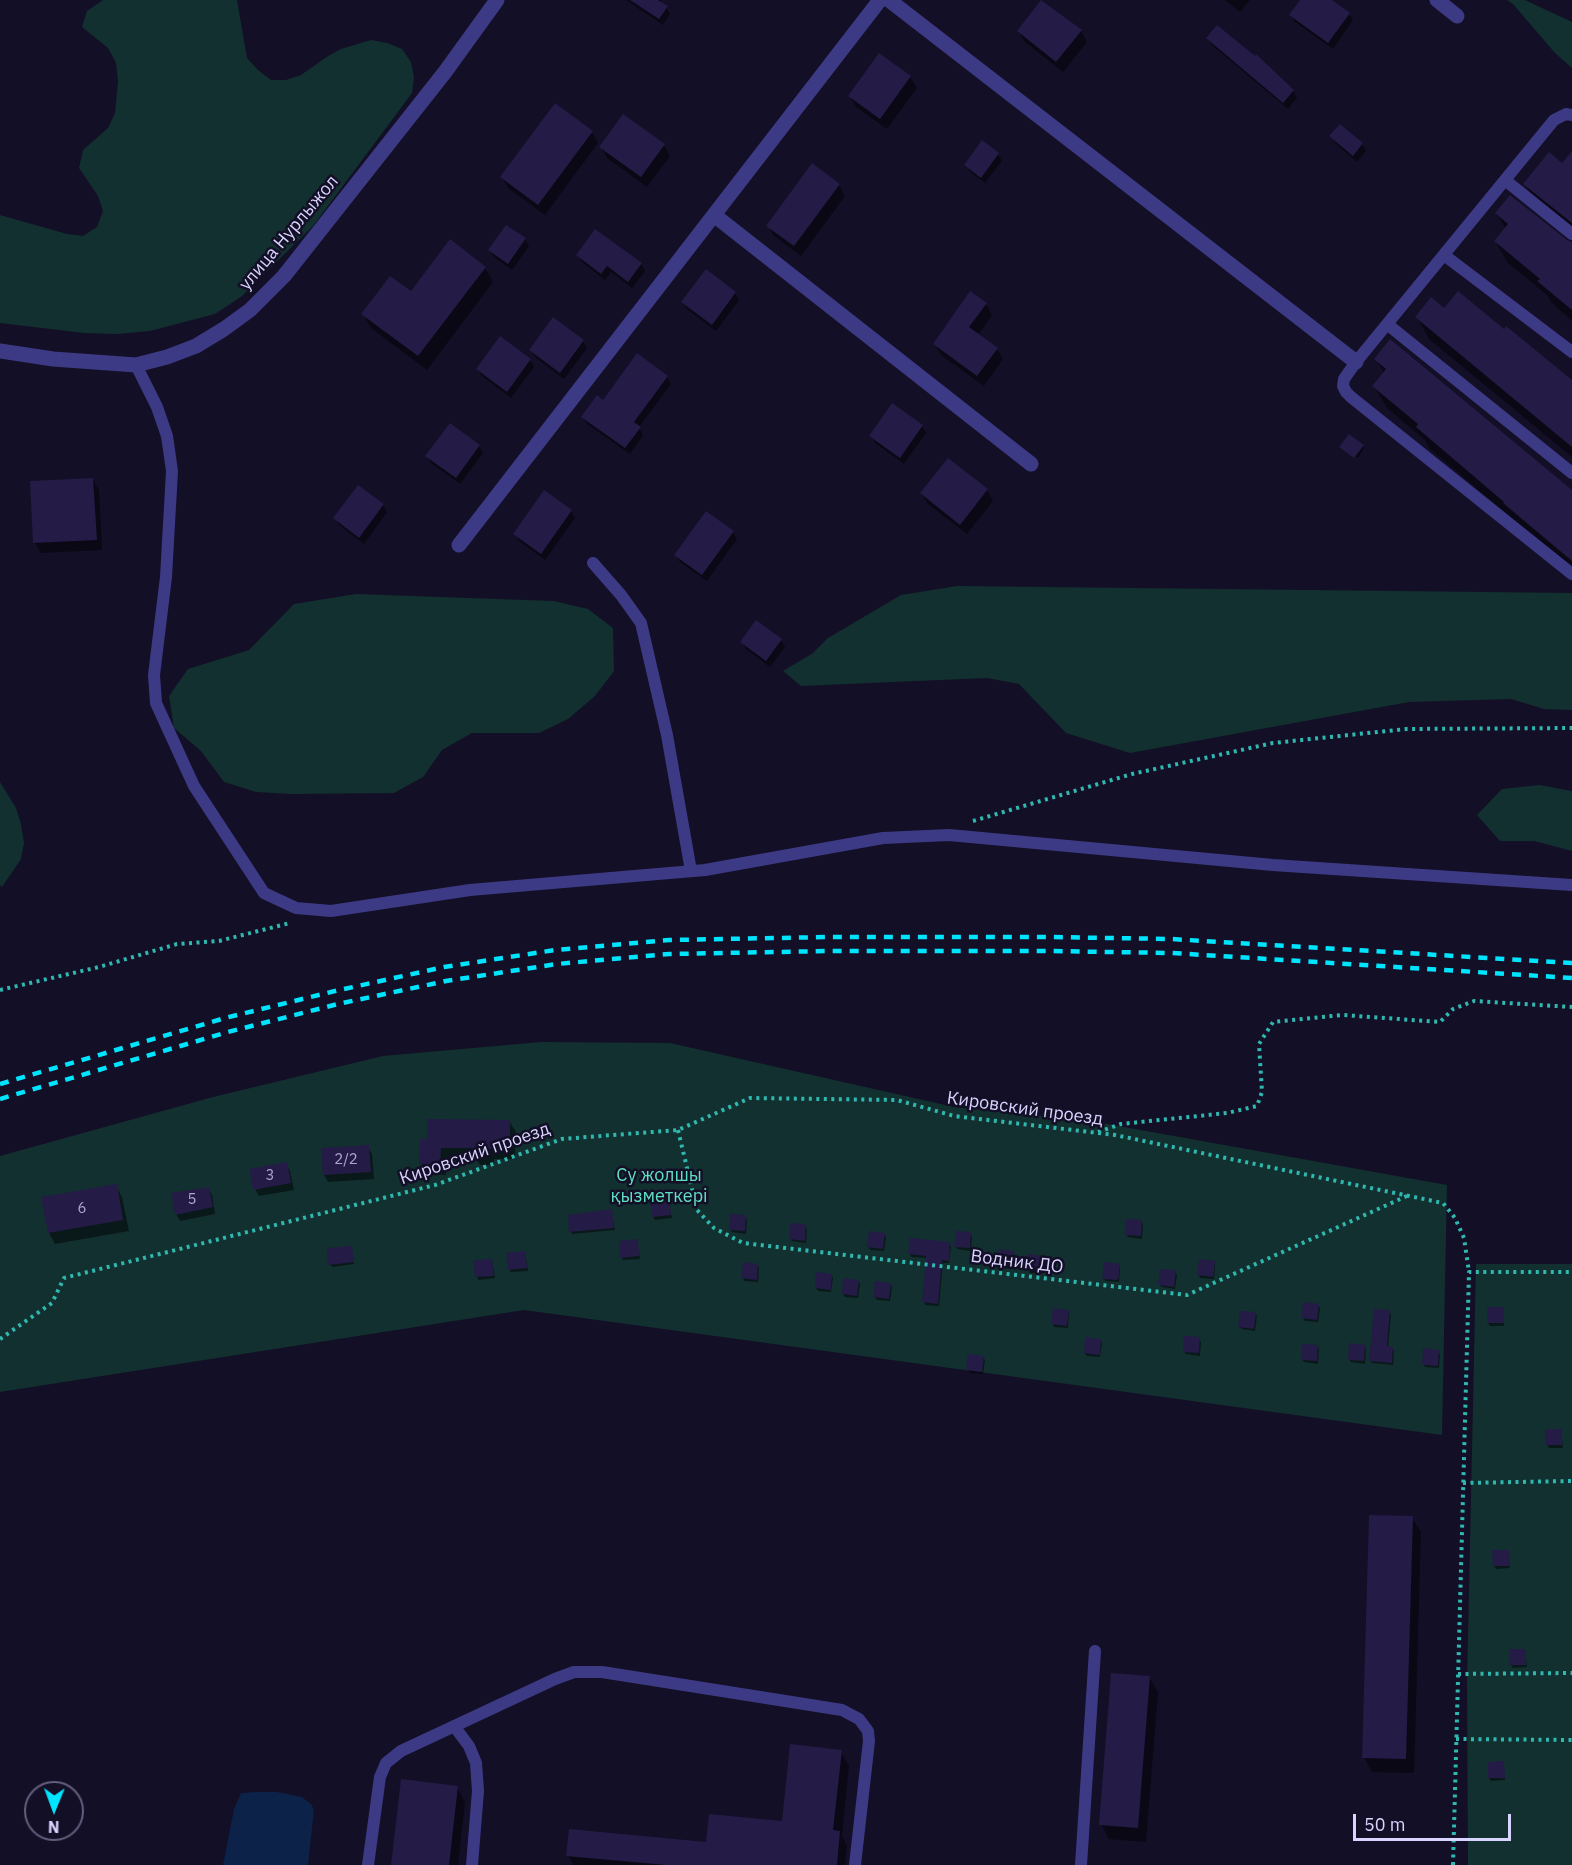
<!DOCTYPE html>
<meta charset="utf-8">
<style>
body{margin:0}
#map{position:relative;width:1572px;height:1865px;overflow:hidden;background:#130f26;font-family:"IBM Plex Sans",sans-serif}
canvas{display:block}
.north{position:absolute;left:24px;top:1781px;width:60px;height:60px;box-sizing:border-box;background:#130f26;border:2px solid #625e7d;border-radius:50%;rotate:181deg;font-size:16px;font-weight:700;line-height:24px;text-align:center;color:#d9d4ff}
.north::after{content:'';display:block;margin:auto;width:21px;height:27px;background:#00e5ff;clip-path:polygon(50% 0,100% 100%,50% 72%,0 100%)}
.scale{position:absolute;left:1353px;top:1814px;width:158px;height:27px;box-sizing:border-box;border:3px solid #d9d4ff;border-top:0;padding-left:8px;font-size:18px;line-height:21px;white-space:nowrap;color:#d9d4ff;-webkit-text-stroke:4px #130f26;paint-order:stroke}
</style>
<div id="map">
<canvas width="1572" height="1865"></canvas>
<div class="north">N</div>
<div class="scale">50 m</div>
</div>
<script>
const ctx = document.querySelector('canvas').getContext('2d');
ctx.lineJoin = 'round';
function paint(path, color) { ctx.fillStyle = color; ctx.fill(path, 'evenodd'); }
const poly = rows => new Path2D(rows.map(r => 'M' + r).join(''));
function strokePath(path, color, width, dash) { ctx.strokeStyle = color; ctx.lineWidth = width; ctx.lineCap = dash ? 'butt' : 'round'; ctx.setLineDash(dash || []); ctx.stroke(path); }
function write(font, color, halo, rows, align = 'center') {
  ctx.font = font + ' "IBM Plex Sans",sans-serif'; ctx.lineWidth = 5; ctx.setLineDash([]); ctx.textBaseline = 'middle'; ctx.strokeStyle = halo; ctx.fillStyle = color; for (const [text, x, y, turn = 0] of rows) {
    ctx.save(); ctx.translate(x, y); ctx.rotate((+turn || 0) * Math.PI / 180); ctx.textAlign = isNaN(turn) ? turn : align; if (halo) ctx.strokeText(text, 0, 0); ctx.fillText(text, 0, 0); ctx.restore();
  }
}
paint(poly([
 [103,0,237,0,247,58,258,70,271,80,286,80,301,75,328,56,341,49,371,40,387,43,402,49,411,62,414,77,412,93,313,226,242,296,215,314,150,331,117,334,84,333,0,323,0,215,67,234,83,236,97,227,103,211,98,196,79,168,83,150,108,128,115,113,118,81,116,63,108,48,82,27,87,11],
 [1507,0,1525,0,1572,22,1572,68,1555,53,1513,4],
 [957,586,1572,593,1572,710,1544,709,1511,699,1409,702,1130,753,1066,733,1019,684,987,678,801,686,783,671,813,653,828,638,901,595],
 [356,594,554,601,588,609,613,628,614,671,595,696,568,719,539,733,472,733,442,750,423,777,394,793,291,794,256,792,224,782,201,751,174,728,169,696,188,669,249,650,294,604],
 [0,782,16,808,21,824,24,843,21,859,2,887,0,885],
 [1539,785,1572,791,1572,851,1534,841,1500,841,1477,815,1502,789],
 [541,1042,670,1043,954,1107,1085,1120,1447,1185,1442,1435,524,1310,0,1392,0,1156,213,1097,383,1056],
 [1476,1264,1572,1264,1572,1865,1468,1865,1467,1682]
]), '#12302f');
paint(poly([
 [256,1792,277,1792,302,1797,311,1804,314,1810,308,1865,223,1865,234,1809,241,1793]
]), '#0c2248');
paint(poly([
 [626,0,662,0,660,3,666,7,670,14,663,25],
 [1225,0,1250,0,1240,12],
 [1302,0,1329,0,1349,14,1353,20,1333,49,1295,22,1291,15],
 [1042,1,1081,31,1087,42,1063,72,1025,42,1018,31],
 [1208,38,1293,91,1297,98,1288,109,1212,45],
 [880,55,910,77,917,88,887,129,856,107,850,96],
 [592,132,598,143,545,215,508,188,502,177],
 [1331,137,1362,144,1366,151,1357,162,1335,143],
 [664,145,670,156,647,187,607,158,601,147],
 [1572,153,1572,234,1538,206,1525,184,1562,165],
 [998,154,1002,161,985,183,970,172,966,165],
 [839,185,845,196,801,256,774,236,768,226],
 [1497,214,1572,243,1572,321,1552,303,1547,295,1508,263,1495,241,1506,229],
 [525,239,529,246,512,270,494,257,490,251],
 [578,255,641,264,645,271,632,288,611,272,605,280,582,262],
 [485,268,493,282,427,370,371,328,363,314,411,294],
 [735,293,739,300,716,331,687,309,683,303],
 [986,304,992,315,978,335,997,349,1003,359,984,386,941,355,934,344],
 [1444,310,1504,331,1572,381,1572,457,1429,339,1417,317],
 [583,341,587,348,564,379,535,357,531,350],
 [638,356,667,377,671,384,639,427,643,435,630,454,587,424,583,417,603,402],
 [1376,359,1572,492,1572,571,1517,525,1514,520,1430,449,1425,440,1387,408,1374,386,1384,373],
 [530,360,534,367,511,398,482,376,478,369],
 [922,426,926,433,904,464,875,443,871,436],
 [479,446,483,453,460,484,431,463,427,456],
 [1363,446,1364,448,1358,458,1342,447],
 [93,480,99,490,102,550,41,553,35,543],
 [987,490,993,501,967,534,928,504,922,494],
 [383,505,387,512,364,544,339,525,335,518],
 [571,511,575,518,545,560,519,541,515,534],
 [733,532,737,539,707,581,680,562,676,555],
 [781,640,785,647,770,667,746,649,742,642],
 [509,1121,516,1132,515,1159,494,1159,494,1165,480,1165,476,1159,446,1158,446,1175,427,1174,421,1163,421,1141],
 [368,1147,372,1154,374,1179,328,1182,324,1175],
 [286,1164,290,1171,294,1190,259,1196,255,1189],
 [116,1186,122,1197,129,1231,55,1244,49,1233],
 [208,1188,212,1195,215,1214,180,1221,176,1214],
 [668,1200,672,1218,655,1220,653,1217],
 [611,1210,615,1230,572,1234,571,1231],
 [745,1217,747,1220,746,1234,732,1232,730,1229],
 [1141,1221,1143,1224,1142,1239,1128,1237,1126,1234],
 [805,1226,807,1229,806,1243,792,1241,791,1239],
 [884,1234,886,1237,884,1251,870,1250,869,1247],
 [970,1234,972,1237,971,1251,957,1249,956,1246],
 [637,1241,640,1259,623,1260,622,1258],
 [949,1244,951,1246,949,1263,943,1263,939,1306,925,1305,924,1302,928,1258,911,1257,910,1254],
 [351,1247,354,1264,332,1267,330,1264],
 [525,1252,528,1271,511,1272,509,1269],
 [1013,1252,1015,1255,1014,1269,1000,1268,998,1265],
 [1043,1257,1045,1260,1043,1274,1030,1273,1028,1270],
 [492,1260,495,1278,478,1280,475,1262],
 [1214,1262,1215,1265,1214,1279,1200,1278,1199,1275],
 [758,1265,759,1268,758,1282,744,1281,743,1278],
 [1119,1265,1120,1268,1119,1282,1105,1281,1104,1278],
 [1175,1272,1177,1275,1175,1289,1162,1287,1160,1285],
 [831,1275,833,1278,831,1292,818,1291,816,1288],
 [858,1281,860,1284,858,1298,845,1297,843,1294],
 [890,1284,892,1287,890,1301,877,1300,875,1297],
 [1318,1305,1320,1308,1318,1322,1305,1321,1303,1318],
 [1503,1309,1504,1326,1490,1326,1488,1323],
 [1068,1311,1069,1314,1068,1328,1054,1327,1053,1324],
 [1389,1312,1391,1315,1388,1348,1392,1348,1394,1351,1393,1365,1372,1363,1371,1360],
 [1255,1314,1257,1316,1255,1331,1242,1329,1240,1327],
 [1199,1339,1201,1342,1200,1356,1186,1354,1184,1351],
 [1100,1340,1102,1343,1100,1357,1087,1356,1085,1353],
 [1317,1346,1319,1349,1318,1364,1304,1362,1302,1359],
 [1364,1346,1366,1349,1365,1364,1351,1362,1349,1359],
 [1438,1351,1440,1354,1439,1368,1425,1367,1424,1364],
 [983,1357,985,1360,983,1374,970,1373,968,1370],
 [1561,1431,1563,1448,1549,1448,1547,1445],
 [1412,1518,1421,1532,1414,1773,1372,1772,1364,1757],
 [1508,1551,1510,1568,1496,1569,1494,1566],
 [1525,1650,1527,1667,1513,1668,1511,1665],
 [1149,1677,1158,1692,1146,1842,1109,1839,1101,1824],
 [841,1752,849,1766,842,1836,847,1846,845,1865,573,1865,568,1855,708,1843,783,1822],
 [1503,1763,1505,1780,1491,1781,1489,1778],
 [457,1787,465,1802,458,1865,392,1865]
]), '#0007');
paint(poly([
 [630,0,658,0,668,6,659,19],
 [1041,0,1082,30,1056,62,1017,31],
 [1300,0,1332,0,1350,13,1328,43,1289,15],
 [1217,25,1255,56,1256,54,1294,90,1283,103,1206,38],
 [879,53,911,76,880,119,848,96],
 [555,103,593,131,538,205,500,177],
 [623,114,665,144,641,177,599,147],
 [1340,124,1363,143,1353,156,1329,136],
 [982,140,999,153,981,178,964,165],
 [1572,151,1572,223,1523,184,1549,152,1562,163],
 [812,163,840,184,794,246,766,226],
 [1510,195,1567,240,1572,242,1572,310,1537,281,1540,279,1494,241,1508,224,1495,213],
 [506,225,526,238,508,264,488,250],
 [595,229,642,263,628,282,607,266,601,274,576,255],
 [450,239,486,267,418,356,361,314,390,276,411,291],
 [706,269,736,292,712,325,681,302],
 [970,291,987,303,969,327,998,348,977,376,933,344],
 [1458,291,1504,329,1506,326,1572,380,1572,447,1415,317,1431,297,1444,308],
 [553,317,584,340,560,373,529,350],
 [500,336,531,359,507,392,476,369],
 [1390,339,1572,490,1572,561,1503,503,1504,502,1416,427,1418,424,1372,386,1386,369,1374,359],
 [637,353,668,376,634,422,641,427,625,448,581,417,597,395,603,400],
 [892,403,923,425,900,458,869,436],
 [450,423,480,445,456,478,425,456],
 [1349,434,1364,445,1354,458,1339,447],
 [948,458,988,489,960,525,920,493],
 [93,478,97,540,33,543,30,481],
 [358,485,384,504,359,538,333,518],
 [544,490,572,510,541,554,513,534],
 [706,511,734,531,702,575,674,555],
 [756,620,782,639,766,661,740,642],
 [427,1119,510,1120,510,1149,489,1149,488,1155,472,1155,472,1148,441,1148,440,1164,419,1164,420,1139,427,1139],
 [369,1145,371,1172,323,1175,321,1148],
 [287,1162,291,1183,253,1190,249,1169],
 [117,1184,123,1220,48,1233,41,1197],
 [209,1187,213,1207,175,1215,171,1193],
 [669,1198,671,1215,652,1217,650,1200],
 [612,1209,614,1228,569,1232,568,1215],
 [730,1214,746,1215,745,1231,729,1230],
 [1126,1219,1142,1220,1141,1236,1125,1235],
 [790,1223,806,1224,805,1241,789,1239],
 [869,1231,885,1233,883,1249,867,1247],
 [956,1231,971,1232,970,1248,954,1247],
 [910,1238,950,1242,949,1261,942,1260,938,1304,922,1302,926,1256,908,1254],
 [638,1239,639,1256,620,1258,619,1241],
 [352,1246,354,1262,328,1265,327,1248],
 [999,1249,1014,1251,1013,1267,997,1265],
 [525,1251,527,1268,508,1270,506,1253],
 [1028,1254,1044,1256,1042,1272,1027,1270],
 [492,1259,494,1276,475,1277,473,1260],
 [1199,1259,1215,1261,1213,1277,1197,1275],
 [743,1262,758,1264,757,1280,741,1278],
 [1104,1262,1120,1264,1118,1280,1102,1279],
 [1160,1269,1176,1270,1174,1287,1158,1285],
 [816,1272,832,1274,831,1290,815,1288],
 [843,1278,859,1280,857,1296,842,1294],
 [875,1281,891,1283,889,1299,873,1297],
 [1303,1302,1319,1304,1317,1320,1301,1318],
 [1487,1307,1504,1307,1504,1323,1487,1323],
 [1053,1308,1069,1310,1067,1326,1051,1324],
 [1374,1309,1390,1310,1387,1346,1393,1347,1392,1363,1369,1361],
 [1240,1311,1256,1312,1254,1329,1238,1327],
 [1184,1336,1200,1337,1199,1353,1183,1352],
 [1085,1337,1101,1339,1100,1355,1084,1353],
 [1349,1343,1365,1345,1364,1361,1348,1360],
 [1302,1344,1318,1345,1317,1361,1301,1360],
 [1423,1348,1439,1350,1438,1366,1422,1365],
 [968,1354,984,1356,982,1372,966,1370],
 [1545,1429,1562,1429,1562,1445,1545,1445],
 [1369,1515,1413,1516,1406,1759,1362,1758],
 [1492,1550,1509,1550,1510,1566,1493,1566],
 [1509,1649,1526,1649,1526,1665,1509,1665],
 [1111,1673,1150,1676,1138,1828,1099,1825],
 [790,1744,842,1750,833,1830,840,1831,837,1865,666,1865,566,1856,569,1829,706,1842,709,1814,782,1821],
 [1504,1761,1505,1778,1488,1778,1488,1762],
 [401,1779,458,1786,449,1865,391,1865]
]), '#241b47');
strokePath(poly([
 [973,821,1132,774,1273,743,1406,729,1572,728],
 [0,990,99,967,177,944,219,941,290,923],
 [678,1130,697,1210,714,1228,743,1243,1187,1295,1407,1196],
 [1098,1132,1121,1124,1227,1113,1257,1106,1262,1092,1259,1044,1273,1022,1343,1015,1440,1022,1453,1009,1474,1001,1572,1007],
 [0,1339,52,1303,64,1278,435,1185,562,1139,678,1130,750,1098,897,1100,954,1116,1115,1135,1443,1203,1455,1218,1464,1238,1469,1272],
 [1463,1483,1572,1481],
 [1458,1674,1572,1673],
 [1456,1739,1572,1740],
 [1453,1865,1469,1272,1572,1272]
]), '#2fb8b0', 4, [3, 4.5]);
strokePath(poly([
 [1572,115,1566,114,1554,120,1356,362,1344,379,1343,386,1346,392,1351,397,1572,574],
 [1505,180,1572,234],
 [1444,255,1572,352],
 [1387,324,1572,473],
 [136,365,157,407,167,436,172,471,166,577,154,675,156,703,194,786,264,893,296,908,331,911,470,890,705,870,883,838,949,835,1273,865,1572,885],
 [593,563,621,595,641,623,667,735,691,871],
 [454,1726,469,1746,476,1763,478,1791,472,1865],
 [368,1865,380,1777,386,1763,401,1751,555,1679,574,1672,602,1672,842,1710,859,1719,868,1731,869,1741,855,1865],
 [1081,1865,1095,1651]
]), '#3d3a85', 12);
strokePath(poly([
 [889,0,1356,362],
 [1437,0,1457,16],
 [714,215,1031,464],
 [0,351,53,359,136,365,167,357,196,346,224,329,250,310,284,276,445,72,497,0],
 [459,545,880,0]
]), '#3d3a85', 15);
strokePath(poly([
 [0,1084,225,1018,335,991,444,967,555,950,669,940,829,937,1048,937,1171,939,1572,963],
 [0,1099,228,1032,338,1004,446,981,557,964,669,954,829,951,1048,951,1172,953,1572,978]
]), '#00e5ff', 4.5, [9, 8]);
write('15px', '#aca6d1', null, [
 ["2/2",346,1160],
 ["3",270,1176],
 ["5",192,1200],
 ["6",82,1209]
]);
write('18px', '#d9d4ff', '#130f26', [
 ["улица Нурлыжол",289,233,-50],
 ["Кировский проезд",1025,1109,8],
 ["Кировский проезд",475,1154,-19],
 ["Водник ДО",1017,1262,7]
]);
write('18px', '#5fe0c0', '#130f26', [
 ["Су жолшы",659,1176],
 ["қызметкері",659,1197]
]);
</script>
